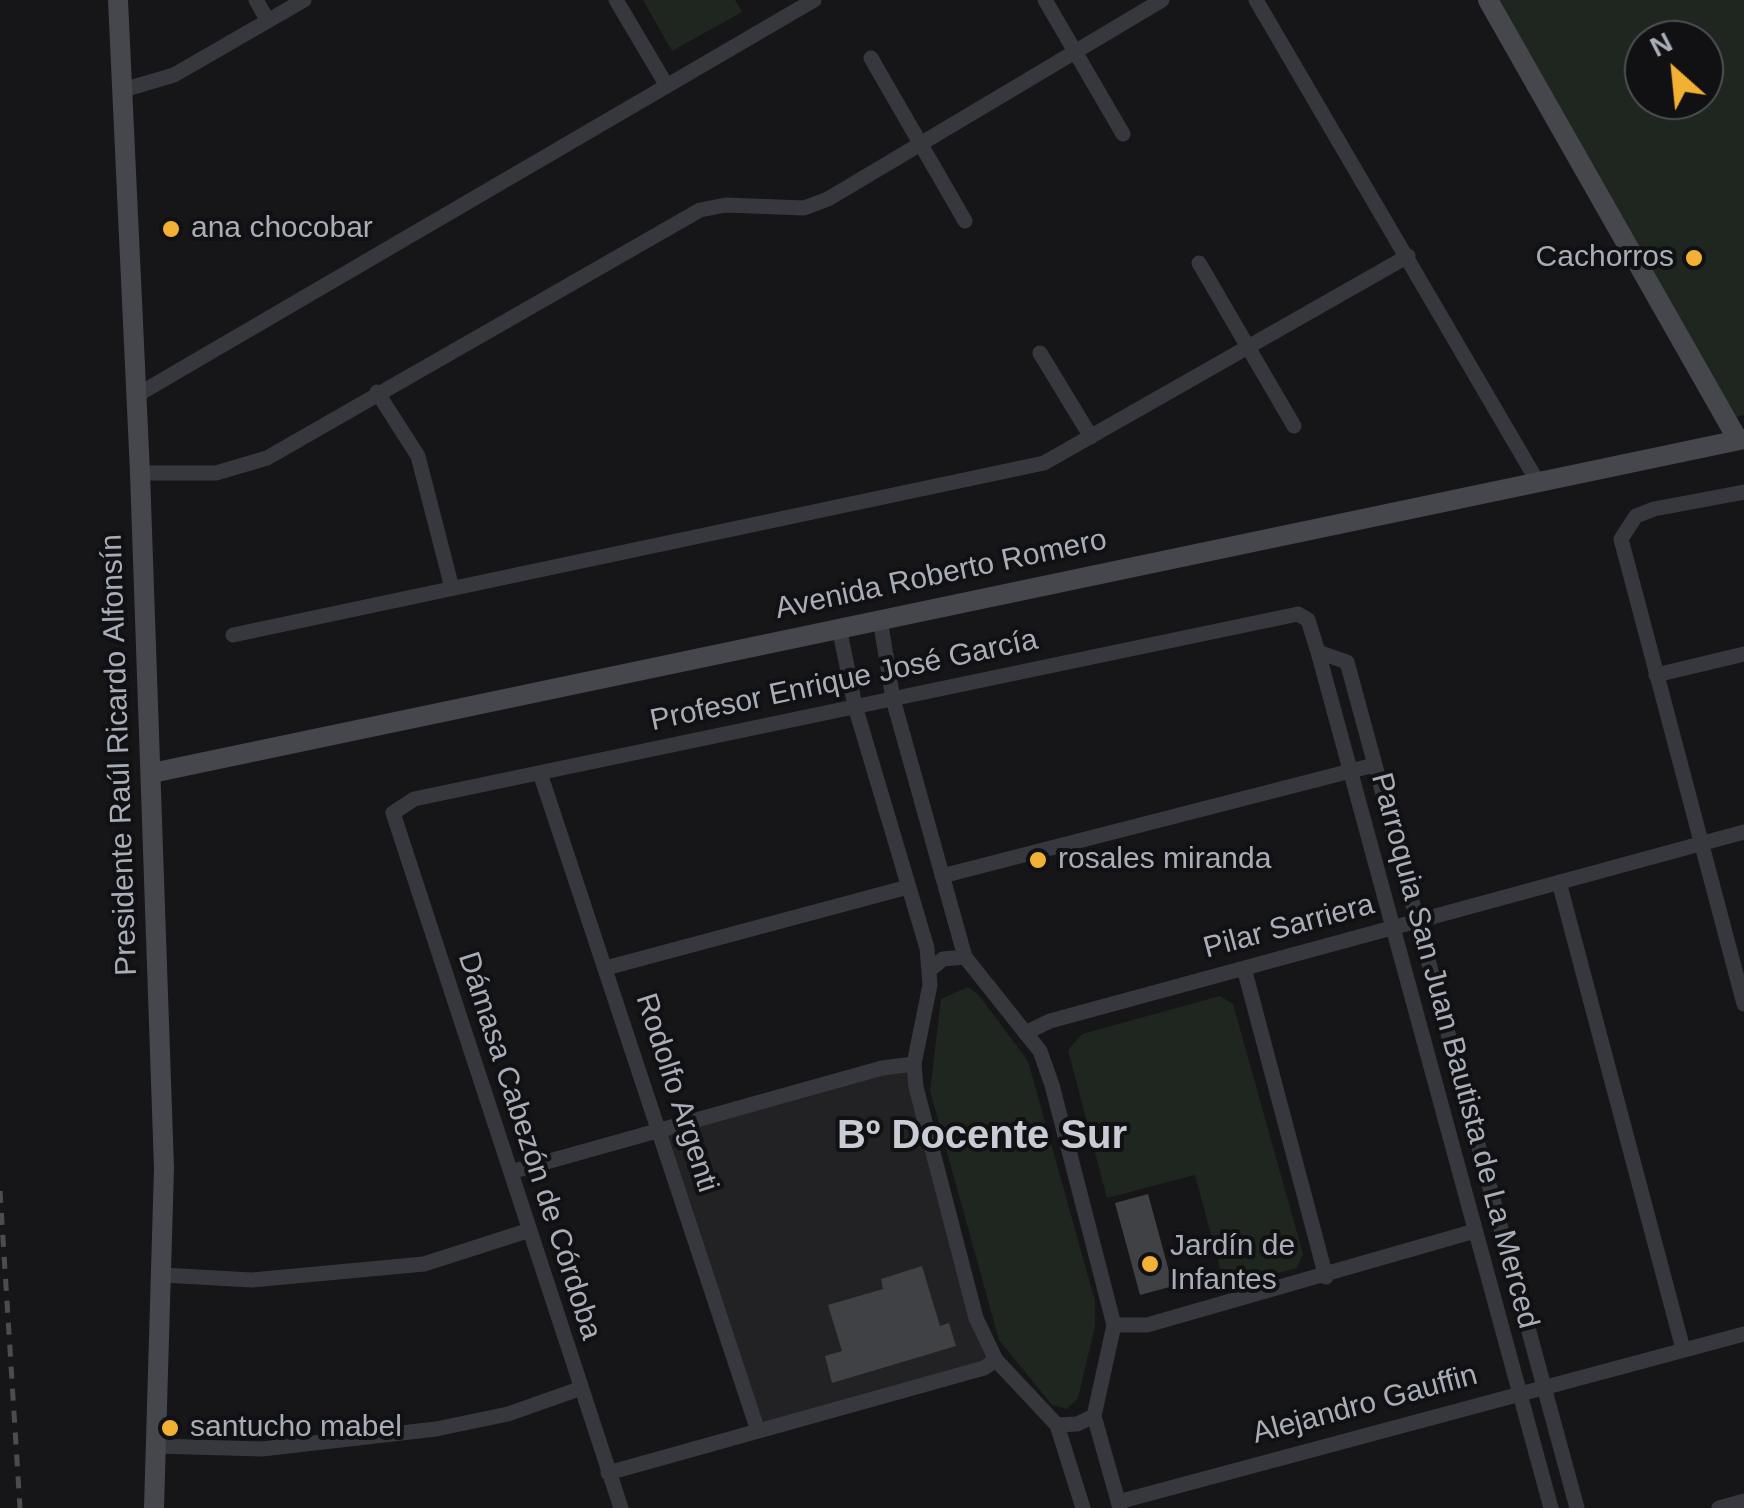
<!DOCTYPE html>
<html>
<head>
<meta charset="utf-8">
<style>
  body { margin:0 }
  #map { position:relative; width:1744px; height:1508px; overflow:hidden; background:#161618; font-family:Helvetica,sans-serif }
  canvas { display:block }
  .north { position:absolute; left:1624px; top:20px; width:100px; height:100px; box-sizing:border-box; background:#111113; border:2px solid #4d4f55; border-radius:50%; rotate:333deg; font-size:28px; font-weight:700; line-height:40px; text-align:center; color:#a8adb8 }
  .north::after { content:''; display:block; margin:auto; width:35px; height:45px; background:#f2b134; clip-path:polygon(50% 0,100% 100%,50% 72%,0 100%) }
</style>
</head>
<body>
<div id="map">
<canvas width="1744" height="1508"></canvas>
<div class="north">N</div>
</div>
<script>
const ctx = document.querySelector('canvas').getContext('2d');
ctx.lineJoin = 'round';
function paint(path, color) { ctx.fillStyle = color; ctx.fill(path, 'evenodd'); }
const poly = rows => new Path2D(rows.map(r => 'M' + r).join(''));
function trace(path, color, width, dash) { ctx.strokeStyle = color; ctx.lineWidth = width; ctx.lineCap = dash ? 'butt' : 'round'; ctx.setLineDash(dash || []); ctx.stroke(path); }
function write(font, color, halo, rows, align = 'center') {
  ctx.font = font + ' Helvetica,sans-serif'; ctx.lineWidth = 8; ctx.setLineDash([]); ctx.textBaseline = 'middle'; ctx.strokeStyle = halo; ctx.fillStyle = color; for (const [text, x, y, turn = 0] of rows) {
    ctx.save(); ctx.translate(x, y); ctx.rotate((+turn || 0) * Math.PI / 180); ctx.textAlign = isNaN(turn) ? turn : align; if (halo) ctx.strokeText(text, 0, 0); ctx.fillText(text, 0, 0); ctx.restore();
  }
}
paint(poly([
  [914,1065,995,1360,758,1430,662,1131]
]), '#222225');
paint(poly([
  [643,0,735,0,742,12,672,51],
  [1494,0,1744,0,1744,415,1736,417],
  [1644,40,1704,40,1704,100,1644,100],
  [968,987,978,994,1028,1061,1095,1301,1095,1326,1078,1398,1067,1409,1052,1405,999,1340,930,1091,941,999],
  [1220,996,1233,1004,1303,1254,1297,1268,1225,1287,1195,1175,1107,1198,1068,1050,1082,1034]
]), '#1e261f');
paint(poly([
  [1148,1194,1173,1286,1140,1295,1115,1203],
  [922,1266,940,1326,949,1323,956,1346,832,1383,825,1356,842,1351,828,1305,883,1289,881,1279]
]), '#404145');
trace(poly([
  [256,0,268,21],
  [616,0,667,86],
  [1045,0,1123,134],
  [1256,0,1536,479],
  [871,58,965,221],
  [123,90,174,75,304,0],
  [1199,263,1294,426],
  [1040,353,1091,437],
  [377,392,418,456,452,588],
  [137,395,814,0],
  [140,473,216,473,267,458,700,210,726,205,804,208,828,199,1162,0],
  [1744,492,1654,509,1636,516,1621,539,1744,1004],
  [880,619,893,699,965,957,1040,1051,1052,1085,1114,1325,1094,1416,1120,1508],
  [839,627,855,706,927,948,930,985,914,1064,916,1087,976,1318,996,1360,1057,1425,1083,1508],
  [233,635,1044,463,1408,256],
  [1318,652,1347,662,1577,1508],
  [1656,675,1744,654],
  [540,773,758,1431],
  [942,876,1374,765],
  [1559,882,1683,1349],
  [606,968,908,887],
  [1244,968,1326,1277],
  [931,969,943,959,965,957],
  [1025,1033,1050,1021,1744,832],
  [514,1171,882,1068,914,1064],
  [162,1275,252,1280,424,1264,530,1230],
  [1114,1325,1147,1325,1475,1231],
  [1057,1425,1077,1424,1094,1416],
  [156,1446,262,1449,436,1429,508,1414,579,1389],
  [608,1473,984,1368,996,1360],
  [1118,1502,1744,1334],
  [621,1508,393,813,414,799,1298,614,1308,620,1318,652,1551,1508],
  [1719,1508,1744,1501]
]), '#37383d', 15);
trace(poly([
  [118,0,140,473,164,1168,154,1508],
  [1488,0,1738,440],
  [152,773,1744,439]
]), '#45474d', 20);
trace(poly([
  [0,1191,20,1508]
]), '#4a4c52', 5, [12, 10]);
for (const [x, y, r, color] of [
  [171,229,10,"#f2b134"],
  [1694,258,10,"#f2b134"],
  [1038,860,10,"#f2b134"],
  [1150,1264,10,"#f2b134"],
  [170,1428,10,"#f2b134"]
]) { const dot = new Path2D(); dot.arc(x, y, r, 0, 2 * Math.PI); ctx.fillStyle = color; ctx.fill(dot); trace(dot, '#111113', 4); }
write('30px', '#a8adb8', '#111113', [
  ["ana chocobar",191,229],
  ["Cachorros",1674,258,"right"],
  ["rosales miranda",1058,860],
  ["Jardín de",1170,1247],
  ["Infantes",1170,1281],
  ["santucho mabel",190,1428]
], 'left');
write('30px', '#a8adb8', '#111113', [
  ["Avenida Roberto Romero",941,575,-12],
  ["Profesor Enrique José García",844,681,-12],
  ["Presidente Raúl Ricardo Alfonsín",120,755,-92],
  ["Pilar Sarriera",1289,927,-15],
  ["Parroquia San Juan Bautista de La Merced",1454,1051,75],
  ["Rodolfo Argenti",676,1093,72],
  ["Dámasa Cabezón de Córdoba",529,1146,72],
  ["Alejandro Gauffin",1365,1405,-15]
]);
write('bold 40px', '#c9ccd4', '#111113', [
  ["Bº Docente Sur",982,1137]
]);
</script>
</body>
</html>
